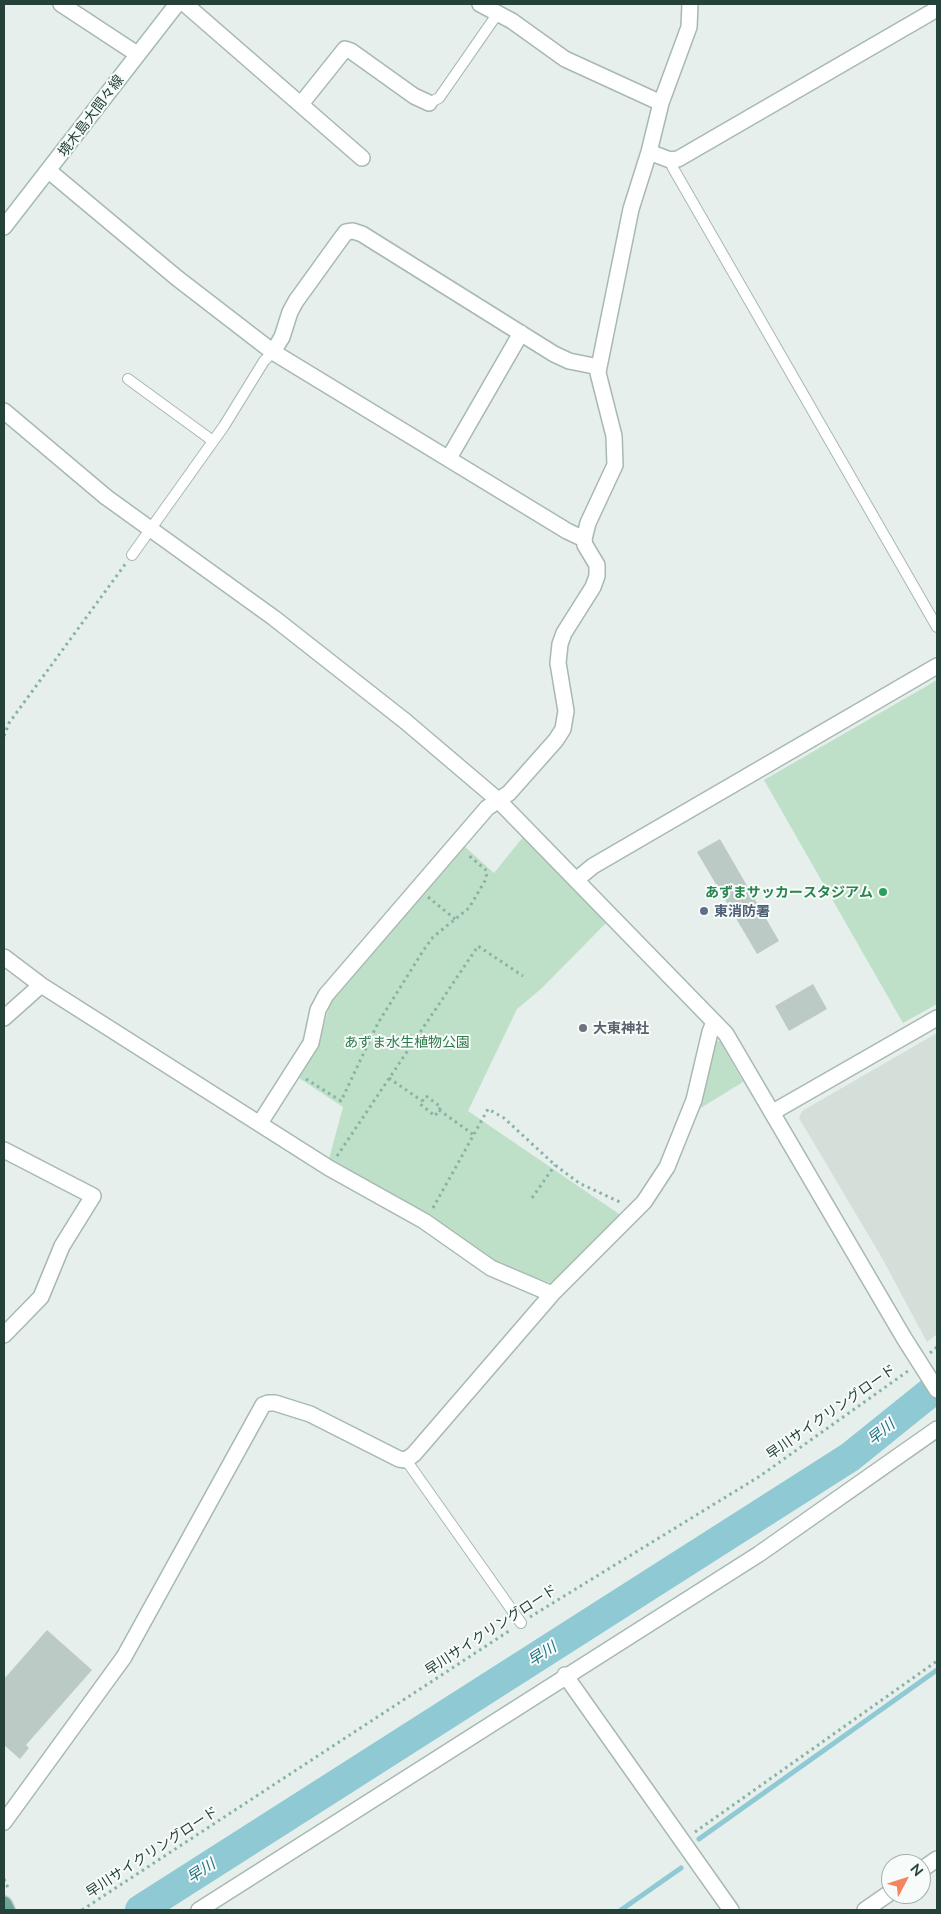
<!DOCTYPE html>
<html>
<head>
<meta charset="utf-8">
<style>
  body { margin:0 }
  #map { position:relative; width:941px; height:1914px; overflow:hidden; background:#e6efeb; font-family:Lato,sans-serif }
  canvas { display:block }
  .frame { position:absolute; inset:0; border:5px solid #24423a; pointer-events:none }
  .north { position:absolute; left:881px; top:1854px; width:50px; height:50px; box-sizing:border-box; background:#f7fbf9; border:1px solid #a3b1ad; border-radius:50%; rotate:50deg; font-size:14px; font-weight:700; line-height:20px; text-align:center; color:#24423a }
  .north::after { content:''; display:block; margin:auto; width:18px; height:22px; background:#f4845f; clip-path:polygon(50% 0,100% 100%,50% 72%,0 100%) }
</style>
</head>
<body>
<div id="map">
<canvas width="941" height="1914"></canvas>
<div class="frame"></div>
<div class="north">N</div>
</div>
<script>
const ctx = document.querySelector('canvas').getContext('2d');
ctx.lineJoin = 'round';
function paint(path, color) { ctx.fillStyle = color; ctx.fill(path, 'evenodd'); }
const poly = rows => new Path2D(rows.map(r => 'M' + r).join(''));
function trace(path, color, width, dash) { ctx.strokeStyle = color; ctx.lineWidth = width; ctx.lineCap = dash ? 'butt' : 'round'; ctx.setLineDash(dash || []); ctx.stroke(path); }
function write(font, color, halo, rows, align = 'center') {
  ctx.font = font + ' Lato,"Noto Sans JP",sans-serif'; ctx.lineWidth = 4; ctx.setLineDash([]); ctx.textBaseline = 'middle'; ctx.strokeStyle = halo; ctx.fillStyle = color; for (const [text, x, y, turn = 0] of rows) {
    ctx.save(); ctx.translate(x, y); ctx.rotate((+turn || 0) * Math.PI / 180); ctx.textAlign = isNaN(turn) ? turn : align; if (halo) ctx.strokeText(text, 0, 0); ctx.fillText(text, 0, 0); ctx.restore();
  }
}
paint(poly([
  [937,1033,937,1334,927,1342,882,1258,799,1118,802,1111]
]), '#d4dfda');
paint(poly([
  [937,680,937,1004,903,1023,764,780],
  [523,837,607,922,541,989,517,1009,468,1111,622,1216,551,1283,491,1262,435,1218,329,1159,343,1107,299,1078,316,1049,332,998,463,845,494,873],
  [714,1041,720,1041,743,1082,699,1109]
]), '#bfe0c8');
trace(poly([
  [699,1839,937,1670],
  [621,1910,681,1868]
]), '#8ec9d4', 5);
trace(poly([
  [140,1910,850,1457,937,1387]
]), '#8ec9d4', 30);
paint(poly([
  [720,839,779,941,757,954,697,852],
  [813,984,827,1009,789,1031,775,1006],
  [47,1630,92,1670,26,1745,29,1748,20,1759,4,1745,4,1679]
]), '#bbcac4');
const service = poly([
  [429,103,439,98,498,13],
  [670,160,673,168,937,627],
  [128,379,213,441],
  [132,555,224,426,264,361,273,352],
  [406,1460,521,1623]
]);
const minor = poly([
  [185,4,362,158],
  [480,4,512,21,565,59,661,103],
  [301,104,345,49,351,51,414,96,429,103],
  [649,152,670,160,678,159,937,9],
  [49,171,177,278,273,352,567,531,584,539],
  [273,352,282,337,290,312,296,301,340,240,346,232,353,231,362,234,554,354,569,361,599,367],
  [449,458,521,333],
  [106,497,274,618,405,721],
  [4,957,41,985,329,1168,424,1221,491,1268,552,1294],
  [4,1018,41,985],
  [260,1123,311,1043,318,1010,326,995,487,808,509,793,556,740,563,729,566,711,558,663,560,644,564,633,593,587,597,576,597,565,585,545,584,539,588,523,615,465,614,436,598,373,599,367,631,209,649,152,661,103,689,27,690,4],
  [4,1150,93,1196,62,1246,41,1297,4,1335],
  [565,1675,731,1910],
  [4,1822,124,1657,263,1405,268,1403,275,1403,310,1414,399,1459,406,1460,414,1454,552,1294,644,1202,667,1167,694,1100,710,1032,714,1022],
  [921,1870,937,1859],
  [865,1910,891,1892]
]);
const tertiary = poly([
  [61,4,137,54],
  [4,411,106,497],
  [405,721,498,800,726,1034,904,1338,937,1390],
  [576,880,593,866,937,666],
  [773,1112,937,1018],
  [199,1910,759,1554,937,1429]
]);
const secondary = poly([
  [4,227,177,4]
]);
const primary = poly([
  [4,1904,7,1910]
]);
trace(service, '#a8b8b2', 12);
trace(minor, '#a8b8b2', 18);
trace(tertiary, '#a8b8b2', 18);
trace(secondary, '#a4bbb3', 18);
trace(primary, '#c2cac8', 18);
trace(poly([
  [4,736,9,723,126,563],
  [428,897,455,919],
  [389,1078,422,1101],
  [306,1079,341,1101,378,1023,423,951,433,937,469,908,486,879,487,871,467,854],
  [426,1096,441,1107,435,1116,420,1104,426,1096],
  [439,1110,474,1135],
  [337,1156,478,946,523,976],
  [532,1198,555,1165],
  [433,1208,488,1109,504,1118,555,1165,579,1183,622,1203],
  [930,1353,937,1347],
  [530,1617,760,1476,908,1371],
  [695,1832,937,1661],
  [4,1879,9,1890],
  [82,1910,512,1629]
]), '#86b3a5', 3, [2.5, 4]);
trace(service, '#fff', 10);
trace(minor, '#fff', 15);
trace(tertiary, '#fff', 15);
trace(secondary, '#fff', 15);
trace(primary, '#6aa596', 15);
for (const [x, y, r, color] of [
  [883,892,5,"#2e9e5b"],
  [704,911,5,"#5c6f8a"],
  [583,1028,5,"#6b7280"]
]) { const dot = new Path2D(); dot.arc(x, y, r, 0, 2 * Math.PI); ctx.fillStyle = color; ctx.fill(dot); trace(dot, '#f7fbf9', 2); }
write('14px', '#24423a', '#f7fbf9', [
  ["境木島大間々線",91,116,-53],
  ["早川サイクリングロード",831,1412,-35],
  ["早川サイクリングロード",491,1630,-33],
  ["早川サイクリングロード",152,1852,-33]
]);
write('bold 14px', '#27864d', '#f7fbf9', [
  ["あずまサッカースタジアム",873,892]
], 'right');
write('bold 14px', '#4e5e75', '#f7fbf9', [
  ["東消防署",714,911]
], 'left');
write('bold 14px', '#5b616d', '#f7fbf9', [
  ["大東神社",593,1028]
], 'left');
write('14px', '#2d7a4b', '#f7fbf9', [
  ["あずま水生植物公園",407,1042]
]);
write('italic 15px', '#1c6f80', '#f7fbf9', [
  ["早川",881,1432,-39],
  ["早川",542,1654,-33],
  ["早川",201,1871,-33]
]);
</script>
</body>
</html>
